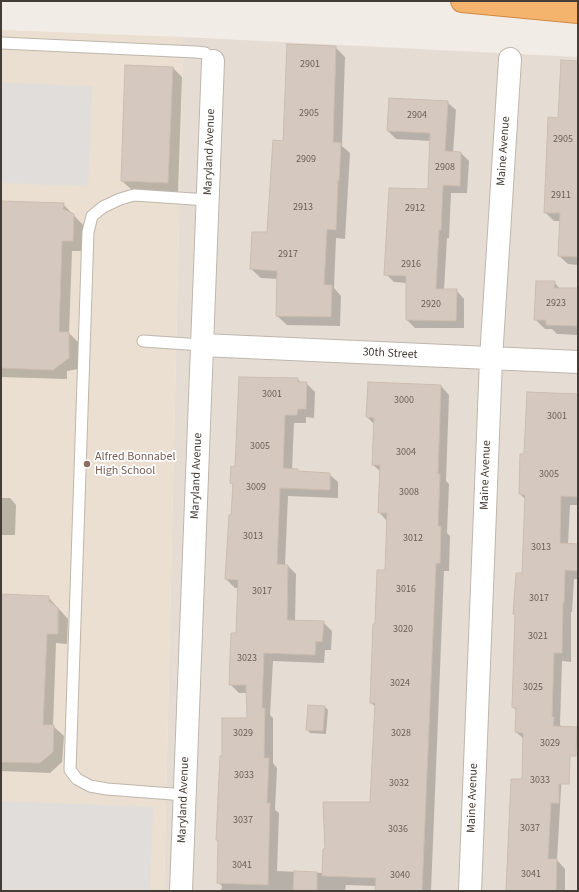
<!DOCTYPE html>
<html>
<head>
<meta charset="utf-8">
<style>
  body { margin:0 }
  #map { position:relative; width:579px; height:892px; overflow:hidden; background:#f2ece6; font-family:"Source Sans 3",sans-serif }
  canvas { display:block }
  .frame { position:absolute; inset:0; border:2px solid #443c36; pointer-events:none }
</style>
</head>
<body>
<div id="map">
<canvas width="579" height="892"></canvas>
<div class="frame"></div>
</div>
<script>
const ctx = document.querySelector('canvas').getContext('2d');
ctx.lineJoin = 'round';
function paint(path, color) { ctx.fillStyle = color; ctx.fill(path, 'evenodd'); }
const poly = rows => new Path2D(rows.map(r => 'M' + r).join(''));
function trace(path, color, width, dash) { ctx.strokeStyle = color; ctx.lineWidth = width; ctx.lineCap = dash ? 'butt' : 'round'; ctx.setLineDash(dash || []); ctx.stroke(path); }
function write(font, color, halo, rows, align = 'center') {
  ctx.font = font + ' "Source Sans 3",sans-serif'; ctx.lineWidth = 3.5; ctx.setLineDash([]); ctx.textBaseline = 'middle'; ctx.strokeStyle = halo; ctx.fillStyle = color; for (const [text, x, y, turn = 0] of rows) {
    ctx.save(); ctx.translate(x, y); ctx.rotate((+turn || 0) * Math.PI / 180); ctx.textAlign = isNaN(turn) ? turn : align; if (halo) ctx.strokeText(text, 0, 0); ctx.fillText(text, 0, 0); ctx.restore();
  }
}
paint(poly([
  [183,37,578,57,578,891,164,891]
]), '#e5ddd4');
paint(poly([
  [1,30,183,37,164,891,1,891]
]), '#eadfd0');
paint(poly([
  [1,83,92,86,88,186,1,183],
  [1,801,153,807,150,891,1,891]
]), '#e0dddb');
paint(poly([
  [335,47,345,57,342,146,350,153,345,239,336,238,334,288,341,296,340,326,287,325,277,316,278,279,261,278,251,269,268,233,284,142],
  [578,62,578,265,568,264,559,256,561,221,554,221,545,212,559,119],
  [173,68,182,77,178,192,132,190,122,181],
  [447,102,456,110,453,153,461,153,469,161,467,193,451,193,449,238,447,238,444,290,456,290,464,299,464,328,415,328,407,320,407,283,394,282,386,274,429,190,431,141,396,139,388,131],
  [1,202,63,204,83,225,83,251,72,251,69,333,79,343,78,369,67,371,67,379,1,377],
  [554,282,560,289,578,289,578,335,557,334,552,329,545,329,535,319],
  [298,379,301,383,306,383,315,392,314,418,306,417,306,423,294,423,292,470,297,470,300,472,329,474,338,482,338,498,288,496,285,565,288,566,296,574,295,621,323,622,332,631,331,650,325,650,324,663,273,661,270,715,273,718,273,763,277,768,275,810,279,813,277,871,323,873,371,803,376,707,371,703,376,625,386,571,387,521,379,512,381,472,373,465,375,425,367,417,441,386,449,395,446,481,449,484,447,533,450,536,449,571,444,571,431,891,376,891,377,886,346,885,345,891,221,891,222,886,218,882,223,757,248,719,248,693,239,693,230,684,237,634,238,588,235,588,226,579,232,516,233,485,231,483,236,468],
  [578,395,578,505,570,505,568,545,578,545,578,579,574,579,572,612,571,612,571,662,562,661,560,725,562,727,564,736,557,860,565,869,565,891,507,891,523,780,524,739,516,732,517,711,513,707,516,615,514,614,523,574,526,500,520,494,525,455],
  [1,498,10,498,16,505,15,535,1,535],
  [1,595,48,597,68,619,67,644,56,643,53,726,64,736,62,762,50,773,1,771],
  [325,707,328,710,326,734,310,733,307,729]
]), '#0003');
const building = poly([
  [287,44,336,46,333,142,341,143,339,181,338,180,336,230,327,229,324,285,332,285,331,317,276,316,277,271,250,269,252,232,267,232,273,140,283,141,287,44],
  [561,60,578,61,578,257,558,256,560,213,544,213,548,117,558,118,561,60],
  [125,65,173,67,168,183,121,181,125,65],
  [389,98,448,101,445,151,461,152,460,186,443,185,441,230,439,230,436,289,457,289,456,321,406,320,406,276,384,275,389,188,428,189,430,133,387,131,389,98],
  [1,201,64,203,63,209,74,214,73,241,62,241,59,332,69,332,69,358,53,370,1,368,1,201],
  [536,281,555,281,554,288,578,288,578,326,546,325,546,320,534,320,536,281],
  [239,377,298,378,298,382,307,382,306,409,298,409,297,415,285,415,283,468,298,469,298,471,330,473,330,490,280,488,277,564,288,565,287,620,324,621,322,642,316,641,315,655,264,653,262,708,265,708,264,758,269,758,267,803,270,803,268,885,217,883,218,840,216,840,220,756,222,756,222,718,247,718,246,685,229,685,231,633,236,633,238,580,225,579,229,515,231,515,233,484,230,483,231,466,235,467,239,377],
  [368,382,441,385,438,474,440,474,438,526,441,526,440,563,436,563,422,891,375,891,376,878,322,876,323,849,325,849,323,802,370,802,375,703,370,703,373,624,375,624,377,570,385,570,387,513,378,513,380,465,372,465,374,418,366,417,368,382],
  [527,392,578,394,578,497,561,496,560,543,578,544,578,571,565,570,564,603,563,603,562,653,554,653,552,717,554,717,553,726,577,727,576,756,570,756,569,784,559,784,559,803,551,803,548,859,557,859,556,891,506,891,511,779,522,779,523,733,515,732,516,708,512,707,515,614,513,614,516,573,522,573,525,495,519,494,520,454,524,454,527,392],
  [1,594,49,596,49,601,58,608,58,634,47,634,43,725,54,725,53,752,40,763,1,762,1,594],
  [308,705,325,706,323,731,306,730,308,705],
  [294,871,317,872,317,890,293,890,294,871]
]);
paint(building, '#d5c9bf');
trace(building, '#cdbdb0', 1);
const service = poly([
  [1,43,196,52,205,53,213,61],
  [143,341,202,345],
  [185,795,107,789,90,786,77,779,70,770,88,232,92,216,103,207,120,199,134,195,208,200]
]);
const minor = poly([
  [202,345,578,362],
  [181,891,213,61],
  [470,891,491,359,510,59]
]);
const motorway = poly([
  [462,1,578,12]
]);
trace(service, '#bfb6ac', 13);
trace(minor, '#bfb6ac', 24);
trace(motorway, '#d3873f', 24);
trace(service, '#fff', 11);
trace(minor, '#fff', 22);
trace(motorway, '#f4b46e', 22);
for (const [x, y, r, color] of [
  [87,464,4,"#8d6e63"]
]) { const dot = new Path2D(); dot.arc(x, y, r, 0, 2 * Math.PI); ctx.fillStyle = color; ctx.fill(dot); trace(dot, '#fff', 1.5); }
write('10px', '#685f58', null, [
  ["2901",310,65],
  ["2905",309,114],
  ["2904",417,116],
  ["2905",563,140],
  ["2909",306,160],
  ["2908",445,168],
  ["2911",561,196],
  ["2913",303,208],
  ["2912",415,209],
  ["2917",288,255],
  ["2916",411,265],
  ["2923",556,304],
  ["2920",431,305],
  ["3001",272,395],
  ["3000",404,401],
  ["3001",557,417],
  ["3005",260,447],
  ["3004",406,453],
  ["3005",549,475],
  ["3009",256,488],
  ["3008",409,493],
  ["3013",253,537],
  ["3012",413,539],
  ["3013",541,548],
  ["3016",406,590],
  ["3017",262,592],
  ["3017",539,599],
  ["3020",403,630],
  ["3021",538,637],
  ["3023",247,659],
  ["3024",400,684],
  ["3025",533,688],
  ["3029",243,734],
  ["3028",401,734],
  ["3029",550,744],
  ["3033",244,776],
  ["3033",540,781],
  ["3032",399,784],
  ["3037",243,821],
  ["3037",530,829],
  ["3036",398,830],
  ["3041",242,866],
  ["3041",531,875],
  ["3040",400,876]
]);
write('12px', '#443c36', '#fff', [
  ["Maine Avenue",504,151,-86],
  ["Maryland Avenue",210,152,-88],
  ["30th Street",390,354,3],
  ["Maine Avenue",486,475,-88],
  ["Maryland Avenue",197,476,-88],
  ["Maine Avenue",473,798,-88],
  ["Maryland Avenue",184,800,-88]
]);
write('12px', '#785e54', '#fff', [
  ["Alfred Bonnabel",95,457],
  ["High School",95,471]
], 'left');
</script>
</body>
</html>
